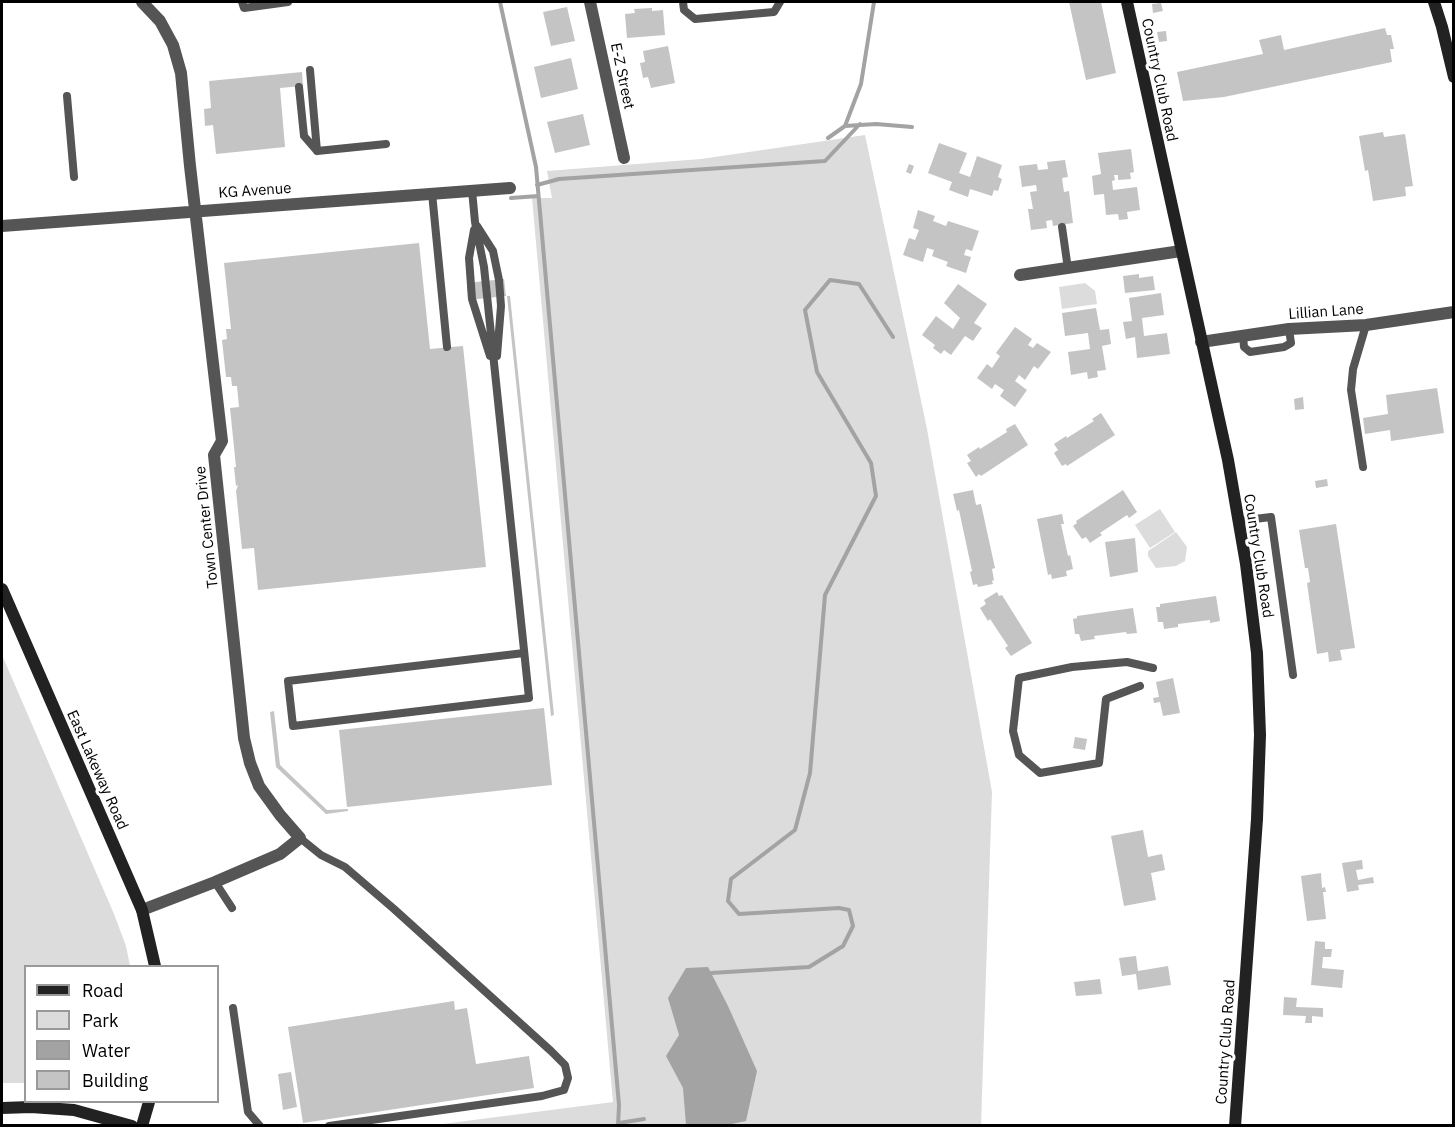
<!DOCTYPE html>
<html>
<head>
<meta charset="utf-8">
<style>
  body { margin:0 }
  #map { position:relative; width:1455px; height:1127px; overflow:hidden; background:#fff; font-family:"IBM Plex Sans",sans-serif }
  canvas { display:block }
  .frame { position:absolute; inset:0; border:3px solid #000; pointer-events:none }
  .legend { position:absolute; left:24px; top:965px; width:195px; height:138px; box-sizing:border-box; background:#fff; border:2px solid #999; margin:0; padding:8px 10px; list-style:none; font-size:18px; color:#000 }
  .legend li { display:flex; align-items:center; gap:12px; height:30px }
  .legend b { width:30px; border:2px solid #999 }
</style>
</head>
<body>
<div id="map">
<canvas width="1455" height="1127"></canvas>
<div class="frame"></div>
<ul class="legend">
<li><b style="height:8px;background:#222"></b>Road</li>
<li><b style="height:16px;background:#dcdcdc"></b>Park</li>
<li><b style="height:16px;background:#a3a3a3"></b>Water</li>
<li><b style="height:16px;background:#c4c4c4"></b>Building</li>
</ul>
</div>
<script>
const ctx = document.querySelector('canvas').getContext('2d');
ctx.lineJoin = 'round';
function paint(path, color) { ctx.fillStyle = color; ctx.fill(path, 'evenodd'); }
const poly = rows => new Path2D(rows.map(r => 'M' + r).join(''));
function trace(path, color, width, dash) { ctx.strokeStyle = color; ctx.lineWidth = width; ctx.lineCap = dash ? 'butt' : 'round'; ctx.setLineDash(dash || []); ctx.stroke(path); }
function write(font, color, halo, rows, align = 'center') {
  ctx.font = font + ' "IBM Plex Sans",sans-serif'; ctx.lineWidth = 6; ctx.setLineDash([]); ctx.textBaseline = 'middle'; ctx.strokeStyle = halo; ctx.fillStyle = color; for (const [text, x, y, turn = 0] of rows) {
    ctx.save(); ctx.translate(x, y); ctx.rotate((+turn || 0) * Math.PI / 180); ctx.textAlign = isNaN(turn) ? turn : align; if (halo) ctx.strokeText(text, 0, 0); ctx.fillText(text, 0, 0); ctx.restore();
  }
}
paint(poly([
  [865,135,927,429,992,792,981,1125,427,1126,613,1102,532,198,552,198,547,171,701,159],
  [1085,283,1095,291,1097,304,1062,309,1059,287],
  [1160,509,1175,532,1150,548,1135,525],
  [1176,532,1187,547,1185,561,1176,566,1156,568,1148,556,1148,551],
  [2,655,114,914,126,946,130,966,26,966,25,1083,2,1083]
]), '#dcdcdc');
paint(poly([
  [708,967,728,1006,757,1071,746,1121,727,1125,686,1125,683,1088,666,1056,679,1035,668,998,686,968]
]), '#a3a3a3');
trace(poly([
  [500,2,536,167,619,1105,618,1126],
  [874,2,861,84,845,126,876,124,912,127],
  [828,138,845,126],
  [537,185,559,179,825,161,860,124],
  [511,198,538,196],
  [711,973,809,967,843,946,853,926,849,910,839,908,739,914,728,901,731,879,795,830,810,773,825,595,876,496,871,463,817,372,805,310,830,280,859,284,893,337],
  [619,1123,644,1119]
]), '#a3a3a3', 4);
paint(poly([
  [1069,2,1101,2,1116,73,1086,80],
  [1161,3,1163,11,1153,13,1152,4],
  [567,7,575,41,551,46,543,12],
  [652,8,652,11,663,10,665,35,627,38,625,14,635,13,634,9],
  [1385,28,1387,35,1391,35,1394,49,1390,49,1392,62,1224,97,1183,101,1177,72,1263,54,1259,40,1281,35,1284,50],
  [1166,31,1167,41,1159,42,1157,32],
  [668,46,675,83,651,88,648,77,643,78,640,63,645,62,643,51],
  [571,58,578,89,541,98,534,67],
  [302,72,303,86,280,88,285,147,216,154,213,125,205,126,204,109,211,108,209,81],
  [583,114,590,145,555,153,547,122],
  [1383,132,1384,137,1405,134,1413,186,1405,187,1406,196,1373,201,1368,170,1365,171,1359,136],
  [939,143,967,153,959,173,970,177,977,156,1002,165,998,177,1002,179,998,191,994,190,992,196,970,189,968,197,949,190,952,182,928,173],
  [1131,149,1134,172,1130,173,1131,179,1118,180,1118,175,1114,175,1115,180,1112,181,1113,190,1137,187,1140,210,1127,212,1128,219,1119,220,1118,214,1106,215,1104,194,1094,195,1092,176,1101,174,1098,153],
  [1065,160,1068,177,1062,178,1064,192,1069,191,1073,223,1053,226,1052,220,1046,221,1047,228,1031,230,1028,209,1033,209,1030,192,1037,191,1036,185,1022,187,1019,166,1037,164,1038,170,1048,169,1047,162],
  [909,164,914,166,911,174,906,172],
  [918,210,935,216,933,221,946,226,948,221,979,231,972,251,966,249,964,255,971,257,966,273,946,266,948,262,932,256,934,250,927,248,923,262,903,255,909,238,915,240,919,230,913,228],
  [419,243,430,349,463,346,486,567,258,590,254,548,242,549,236,491,238,485,236,486,234,467,236,467,230,408,239,407,237,386,232,386,231,377,226,377,222,340,227,339,226,329,231,329,224,263],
  [1139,274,1139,278,1153,276,1155,290,1125,293,1123,276],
  [504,279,506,296,468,300,467,283],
  [958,284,987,304,974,323,982,328,973,341,965,336,951,355,944,350,941,354,933,348,935,345,922,335,936,316,953,329,960,318,944,303],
  [1161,293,1164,315,1142,318,1144,336,1167,333,1170,354,1137,358,1135,337,1126,339,1123,322,1132,321,1129,298],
  [507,296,510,296,554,715,551,716],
  [1096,308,1100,330,1109,329,1111,344,1102,346,1106,370,1097,371,1098,377,1088,379,1087,372,1071,375,1068,352,1090,349,1088,333,1065,336,1062,313],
  [1015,327,1032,339,1028,345,1033,348,1037,343,1051,352,1038,369,1034,366,1025,380,1019,375,1015,381,1027,390,1015,407,1000,396,1004,390,995,384,992,389,977,378,987,364,992,368,1000,356,996,353],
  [1437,388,1444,433,1391,441,1390,430,1365,434,1363,418,1388,414,1386,395],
  [1303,397,1304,409,1295,410,1294,399],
  [1101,413,1115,435,1067,466,1066,464,1062,466,1054,453,1058,450,1054,444,1066,436,1067,438,1094,421,1092,419],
  [1015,424,1028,445,981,476,979,474,976,477,967,463,971,461,967,455,979,447,980,449,1007,432,1006,429],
  [1327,479,1328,486,1316,488,1315,481],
  [973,490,976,505,981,504,995,568,992,569,994,580,992,581,993,584,978,587,977,584,973,585,970,572,972,571,959,510,957,511,953,494],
  [1123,490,1137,512,1129,518,1127,515,1100,533,1102,535,1090,543,1086,537,1082,539,1073,526,1077,523,1076,521],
  [1062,514,1064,524,1061,524,1068,556,1070,555,1073,569,1066,571,1067,576,1052,579,1051,574,1048,575,1037,519],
  [1336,524,1355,648,1340,650,1342,660,1329,662,1328,652,1317,654,1307,583,1310,582,1308,568,1305,568,1299,530],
  [1135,538,1138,572,1110,577,1105,542],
  [997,592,999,596,1002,595,1032,643,1011,656,1005,648,1008,646,990,619,988,621,980,608,986,604,984,600],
  [1216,596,1220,621,1210,623,1210,620,1178,624,1178,627,1164,629,1163,622,1158,622,1156,607,1160,607,1160,604],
  [1133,608,1137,633,1127,634,1126,632,1094,636,1095,639,1081,641,1079,634,1075,634,1073,619,1077,618,1077,616],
  [1173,678,1180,713,1163,716,1160,702,1154,703,1153,698,1159,697,1156,682],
  [544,708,552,785,347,807,339,730],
  [274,711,280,765,327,810,348,809,348,811,326,814,276,767,270,712],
  [1075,737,1087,739,1085,750,1073,748],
  [1143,830,1148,857,1162,854,1165,870,1151,873,1156,900,1124,906,1111,836],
  [1362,860,1363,869,1356,870,1358,880,1373,877,1374,883,1358,885,1359,890,1347,892,1342,863],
  [1321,873,1322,888,1325,887,1326,892,1323,892,1326,919,1307,921,1301,876],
  [1315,941,1325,942,1325,949,1332,949,1331,957,1323,957,1322,968,1344,970,1342,988,1311,985],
  [1136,956,1138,971,1168,966,1171,985,1138,990,1136,974,1122,976,1119,958],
  [1100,979,1102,994,1076,996,1074,982],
  [1284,997,1297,998,1296,1007,1323,1008,1323,1017,1312,1016,1312,1023,1305,1023,1306,1016,1283,1015],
  [454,1001,455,1010,467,1008,476,1064,529,1056,534,1088,303,1123,288,1027],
  [291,1072,297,1107,283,1110,278,1074]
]), '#c4c4c4');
trace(poly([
  [242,2,244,8,288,2],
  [683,2,684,10,695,19,774,12,780,2],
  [310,70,317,151,386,144],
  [299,87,304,136,317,151],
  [67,96,74,177],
  [472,190,475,222,484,267,529,698,293,726,288,681,524,653],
  [432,193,447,347],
  [477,226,493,251,499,280,501,306,497,356],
  [1062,227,1068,269],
  [474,230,469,258,472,299,490,356],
  [1243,336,1244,347,1250,352,1284,347,1291,343,1289,329],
  [1363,467,1351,390,1353,369,1366,325],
  [1238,521,1271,517,1293,675],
  [1140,686,1106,699,1099,763,1040,773,1019,755,1013,731,1019,678,1072,667,1127,662,1153,668],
  [300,838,321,855,345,867,394,909,551,1051,565,1065,568,1078,564,1090,542,1096,329,1126],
  [215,882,232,908],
  [233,1008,248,1112,260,1126]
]), '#555', 8);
trace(poly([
  [590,2,624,158],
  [2,226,510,188],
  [1020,275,1181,251],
  [1201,342,1289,329,1366,325,1454,312],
  [142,910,215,882,280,854,300,838,280,815,259,786,250,763,244,738,214,455,222,441,190,166,181,73,173,45,160,21,142,2]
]), '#555', 12);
trace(poly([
  [1127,2,1228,460,1246,564,1257,653,1260,735,1257,819,1235,1126],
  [1434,2,1442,27,1454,77],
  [2,589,142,910,155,966],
  [2,1108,31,1107,74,1110,132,1126],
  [142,1126,149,1102]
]), '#222', 12);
write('15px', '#000', '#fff', [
  ["E-Z Street",622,76,78],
  ["Country Club Road",1159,80,78],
  ["KG Avenue",255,191,-4],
  ["Lillian Lane",1326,312,-4],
  ["Town Center Drive",207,527,-96],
  ["Country Club Road",1258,556,81],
  ["East Lakeway Road",97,770,66],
  ["Country Club Road",1226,1042,-86]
]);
</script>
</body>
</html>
